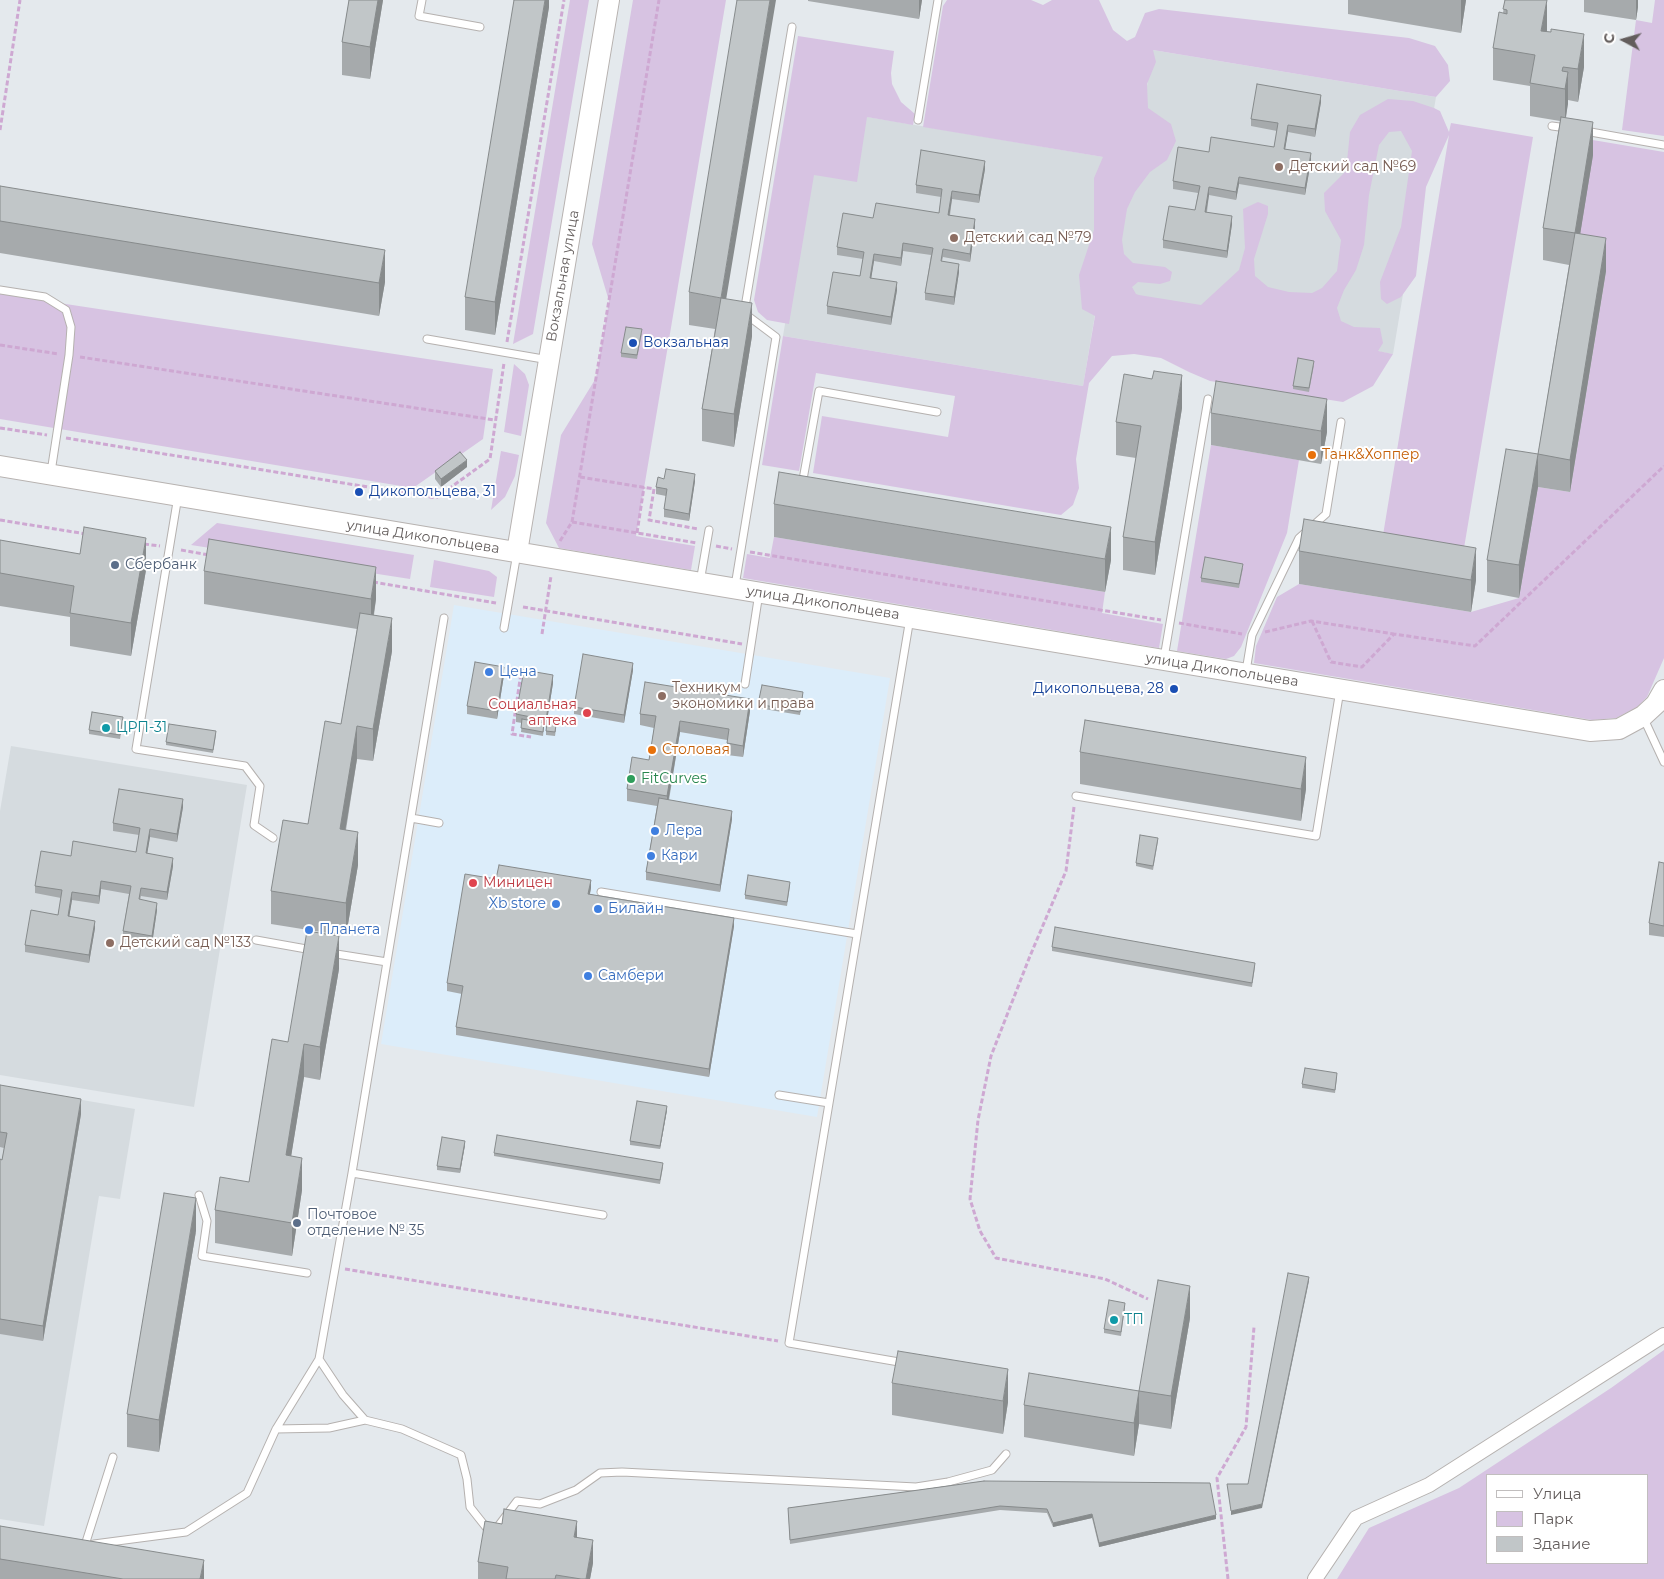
<!DOCTYPE html>
<html>
<head>
<meta charset="utf-8">
<style>
  body { margin:0 }
  #map { position:relative; width:1664px; height:1579px; overflow:hidden; background:#e4e9ed; font-family:Montserrat,sans-serif }
  canvas { display:block }
  .legend { position:absolute; left:1486px; top:1474px; width:162px; height:90px; box-sizing:border-box; background:#fff; border:1px solid #c1bebe; margin:0; padding:6px 9px; list-style:none; font-size:15px; color:#635d5c }
  .legend li { display:flex; align-items:center; gap:10px; height:25px }
  .legend b { width:25px; border:1px solid #c1bebe }
  .north { position:absolute; left:1599px; top:15px; width:50px; height:50px; -webkit-text-stroke:4px #fff; paint-order:stroke; rotate:276deg; font-size:14px; font-weight:700; line-height:20px; text-align:center; color:#635d5c }
  .north::after { content:''; display:block; margin:auto; width:18px; height:22px; background:#635d5c; clip-path:polygon(50% 0,100% 100%,50% 72%,0 100%) }
</style>
</head>
<body>
<div id="map">
<canvas width="1664" height="1579"></canvas>
<ul class="legend">
<li><b style="height:6px;background:#fff"></b>Улица</li>
<li><b style="height:14px;background:#d7c3e2"></b>Парк</li>
<li><b style="height:14px;background:#c1c6c8"></b>Здание</li>
</ul>
<div class="north">С</div>
</div>
<script>
const ctx = document.querySelector('canvas').getContext('2d');
ctx.lineJoin = 'round';
function paint(path, color) { ctx.fillStyle = color; ctx.fill(path, 'evenodd'); }
const poly = rows => new Path2D(rows.map(r => 'M' + r).join(''));
function trace(path, color, width, dash) { ctx.strokeStyle = color; ctx.lineWidth = width; ctx.lineCap = dash ? 'butt' : 'round'; ctx.setLineDash(dash || []); ctx.stroke(path); }
function write(font, color, halo, rows, align = 'center') {
  ctx.font = font + ' Montserrat,sans-serif'; ctx.lineWidth = 4; ctx.setLineDash([]); ctx.textBaseline = 'middle'; ctx.strokeStyle = halo; ctx.fillStyle = color; for (const [text, x, y, turn = 0] of rows) {
    ctx.save(); ctx.translate(x, y); ctx.rotate((+turn || 0) * Math.PI / 180); ctx.textAlign = isNaN(turn) ? turn : align; if (halo) ctx.strokeText(text, 0, 0); ctx.fillText(text, 0, 0); ctx.restore();
  }
}
paint(poly([
  [454,605,890,678,817,1117,381,1044]
]), '#dcedfa');
paint(poly([
  [1153,50,1436,97,1393,354,1110,306],
  [821,109,1121,160,1083,386,783,336],
  [11,746,247,785,194,1107,0,1075,0,811],
  [0,1086,135,1109,120,1199,99,1196,44,1526,0,1519]
]), '#d5dbdf');
paint(poly([
  [570,0,589,0,533,334,513,344],
  [633,0,726,0,636,536,695,546,691,570,559,548,546,523,561,435,596,378,609,301,592,244],
  [947,0,1031,0,1043,5,1052,0,1099,0,1113,30,1127,41,1135,37,1145,13,1159,9,1409,38,1435,46,1448,65,1450,81,1436,97,1153,50,1156,62,1147,84,1148,108,1171,124,1176,141,1167,160,1150,172,1135,192,1127,209,1122,240,1124,254,1133,263,1165,267,1172,272,1170,281,1160,284,1138,282,1132,287,1136,294,1139,295,1201,305,1239,270,1245,248,1243,209,1258,202,1268,206,1268,214,1254,259,1255,276,1268,287,1289,292,1312,293,1322,288,1337,271,1341,240,1325,211,1324,193,1346,171,1350,132,1360,115,1388,99,1413,101,1434,108,1440,111,1449,132,1451,123,1533,137,1464,548,1383,535,1449,135,1426,187,1416,276,1401,297,1387,304,1381,299,1380,282,1401,227,1412,151,1401,131,1389,132,1379,145,1369,195,1364,245,1356,270,1344,290,1337,308,1341,321,1354,327,1380,328,1383,343,1378,351,1393,354,1373,386,1343,402,1210,381,1189,372,1161,358,1134,354,1112,356,1089,383,1076,459,1079,488,1073,505,1061,515,813,473,822,416,948,437,955,396,816,373,799,471,762,465,783,336,1083,386,1095,316,1082,309,1079,275,1094,230,1094,178,1103,157,923,127,943,6],
  [1655,0,1664,0,1664,136,1622,130,1636,20,1652,23],
  [798,36,894,51,891,73,892,84,901,102,915,114,913,125,867,117,857,182,814,175,789,324,767,320,758,312,754,300],
  [1563,135,1664,152,1664,658,1647,697,1637,707,1616,718,1592,720,1254,663,1256,646,1277,597,1299,584,1471,612,1519,598,1538,487,1570,492,1606,271,1575,266],
  [0,294,493,369,483,439,413,488,0,419],
  [514,364,525,374,529,385,521,436,504,432],
  [1211,445,1299,460,1287,533,1241,647,1234,656,1226,659,1177,651],
  [501,451,519,455,515,476,505,497,491,510],
  [217,523,414,555,410,579,191,545],
  [774,537,1105,592,1102,613,1163,624,1159,648,743,578,747,554,770,558],
  [434,560,489,571,497,577,494,597,430,587],
  [1664,1350,1664,1579,1337,1579,1369,1528,1459,1488,1611,1388],
  [1648,1475,1648,1563,1488,1563,1488,1475]
]), '#d7c3e2');
const lane = poly([
  [422,0,419,16,480,27],
  [918,120,938,0],
  [1552,126,1567,128],
  [1585,131,1664,145],
  [0,290,45,297,66,310,71,327,69,355,51,472],
  [427,339,549,360],
  [802,485,819,391,937,412],
  [178,496,136,749,245,766,260,786,254,825,273,838],
  [700,582,709,530],
  [735,586,776,337,744,313,792,27],
  [504,628,517,553],
  [1164,658,1208,399],
  [1246,671,1252,635,1299,538,1326,514,1341,422],
  [745,684,759,593],
  [1644,719,1664,762],
  [1076,796,1316,836,1340,690],
  [411,818,439,823],
  [601,892,857,934],
  [256,940,312,950],
  [330,953,387,962],
  [779,1095,829,1103],
  [352,1173,603,1215],
  [199,1195,207,1221,202,1256,307,1273],
  [319,1359,343,1395,365,1420,402,1429,461,1455,467,1479,470,1507,489,1531],
  [899,1362,789,1343,910,618],
  [276,1429,329,1428,365,1420],
  [496,1529,517,1501,540,1504,576,1490,600,1473,622,1472,916,1487,948,1482,992,1470,1006,1454],
  [94,1544,186,1532,247,1493,276,1429,319,1359,352,1173,444,618],
  [85,1545,113,1457]
]);
const street = poly([
  [1315,1579,1356,1518,1429,1485,1664,1335]
]);
const secondary = poly([
  [0,466,1590,731,1619,729,1643,716,1656,704,1664,690],
  [517,552,609,0]
]);
trace(lane, '#b5b1af', 9);
trace(street, '#b5b1af', 16);
trace(secondary, '#b7b2b0', 22);
trace(poly([
  [0,130,20,0],
  [507,342,564,0],
  [0,345,59,354],
  [80,357,495,420],
  [0,428,47,435],
  [66,438,436,498,490,459,504,363],
  [580,477,654,489,649,520,698,529],
  [0,520,86,534],
  [572,522,697,543],
  [637,533,644,487],
  [560,541,572,522,659,0],
  [144,544,160,546],
  [716,546,732,549],
  [181,550,209,555],
  [750,552,1161,620],
  [373,582,496,603],
  [523,607,742,644],
  [1312,621,1331,662,1362,667,1394,634,1475,646,1664,466],
  [1179,623,1242,634],
  [1265,632,1311,621,1394,634],
  [542,634,551,576],
  [527,674,521,673,512,734,531,737],
  [1074,807,1066,871,1030,956,991,1056,978,1120,970,1199,980,1231,996,1258,1105,1279,1148,1299],
  [345,1269,778,1341],
  [1228,1579,1217,1478,1246,1427,1254,1327]
]), '#cea8d2', 3, [5, 2.5]);
trace(lane, '#fff', 7);
trace(street, '#fff', 14);
trace(secondary, '#fff', 20);
paint(poly([
  [349,0,383,0,370,79,342,75,342,42],
  [549,0,549,7,495,335,465,330,465,297],
  [808,0,922,0,919,19,808,1],
  [1348,0,1466,0,1461,33,1348,14],
  [1505,0,1547,32,1584,67,1578,102,1568,100,1566,118,1593,155,1580,234,1606,271,1570,492,1538,487,1519,598,1487,592,1487,560,1538,454,1569,265,1543,260,1543,228,1560,121,1530,116,1530,86,1493,80,1493,48,1503,13],
  [1584,0,1638,0,1638,7,1636,20,1584,12],
  [1321,102,1315,137,1288,132,1285,149,1311,161,1305,195,1239,184,1236,200,1209,195,1207,212,1232,224,1227,258,1163,248,1163,240,1195,210,1198,193,1173,189,1173,181,1209,152,1274,147,1277,131,1251,126,1251,119],
  [985,169,979,203,952,199,950,215,975,227,970,262,943,257,942,261,959,272,954,305,925,300,925,293,931,255,903,251,901,266,874,261,871,278,897,290,891,325,827,314,827,306,860,276,863,259,837,255,837,247,873,218,939,213,941,197,916,193,916,185],
  [0,186,385,282,379,316,0,253],
  [689,292,726,299,752,336,734,447,702,441,702,409,715,329,689,325],
  [642,333,637,359,621,357,621,353],
  [1314,365,1309,392,1293,389,1293,386],
  [1182,408,1155,575,1123,570,1123,537,1136,458,1116,455,1116,422],
  [1211,413,1327,432,1321,464,1211,445],
  [467,467,441,487,435,479,435,471],
  [664,479,695,481,689,521,664,517,664,509,666,496,656,494,656,487],
  [774,504,1111,560,1105,592,774,537],
  [0,540,146,570,131,656,70,646,70,617,0,606],
  [1299,551,1476,580,1471,612,1299,584],
  [1243,568,1239,588,1201,582,1201,578],
  [204,571,376,599,374,615,392,651,373,761,357,759,346,830,358,865,346,936,271,924,271,891,308,824,341,724,357,629,204,604],
  [633,670,624,723,574,714,574,707],
  [504,675,497,719,467,714,467,706],
  [553,683,546,727,544,727,543,736,521,732,522,723,516,722,516,714],
  [803,696,800,715,758,708,758,704],
  [750,711,743,757,727,755,727,740,680,732,669,800,732,819,720,892,646,880,646,872,657,806,627,801,627,789,649,760,654,728,640,725,640,714],
  [123,721,120,739,89,734,89,730],
  [556,729,555,736,546,735,546,731],
  [216,735,213,753,166,745,166,742],
  [1080,752,1306,789,1301,821,1080,784],
  [183,807,177,842,150,837,147,854,173,866,167,900,141,896,140,900,157,910,152,944,123,939,123,931,129,894,101,889,99,904,72,900,69,917,95,928,89,963,25,952,25,945,58,915,61,898,35,893,35,886,71,856,136,852,139,835,113,831,113,823],
  [1158,841,1153,870,1136,866,1136,863],
  [1664,863,1664,937,1649,935,1649,923],
  [496,879,591,888,590,894,734,926,709,1077,456,1035,456,1027,462,994,447,991,447,983],
  [790,886,787,906,745,899,745,895],
  [1052,947,1255,967,1252,987,1052,951],
  [339,969,320,1080,304,1077,291,1156,302,1190,292,1256,215,1243,215,1210,249,1182,288,1042],
  [1337,1077,1335,1093,1302,1088,1302,1084],
  [0,1085,81,1114,43,1341,0,1334,0,1159,2,1160,4,1148,0,1147],
  [667,1110,660,1149,630,1145,630,1141],
  [465,1145,460,1173,437,1170,437,1166],
  [494,1153,663,1167,660,1184,494,1156],
  [196,1231,159,1452,127,1447,127,1414],
  [1125,1307,1121,1336,1104,1333,1104,1329],
  [1190,1318,1171,1429,1139,1424,1134,1456,1024,1437,1024,1405,1139,1391],
  [892,1383,1008,1402,1003,1434,892,1415],
  [984,1481,1216,1519,1099,1547,1092,1518,1053,1527,1047,1513,1000,1510,790,1544,788,1508],
  [0,1526,204,1579,0,1579],
  [478,1562,593,1563,590,1579,478,1579]
]), '#a6aaac');
paint(poly([
  [378,0,383,0,370,79,370,47],
  [545,0,549,0,549,7,495,335,495,302],
  [770,0,776,0,721,330,721,298],
  [919,0,922,0,919,19],
  [1461,0,1466,0,1461,33],
  [1547,0,1547,31,1541,63,1541,31],
  [1636,0,1638,0,1638,7,1636,20],
  [1584,34,1584,67,1578,102,1578,69],
  [1568,72,1568,104,1565,122,1565,89],
  [1321,95,1321,102,1315,137,1315,129],
  [1593,122,1593,155,1575,266,1575,233],
  [1288,125,1288,132,1284,156,1284,149],
  [1311,153,1311,161,1305,195,1305,188],
  [985,161,985,169,979,203,979,195],
  [1239,177,1239,184,1236,200,1236,192],
  [1209,187,1209,195,1205,219,1205,212],
  [952,191,952,199,948,223,948,215],
  [1232,216,1232,224,1227,258,1227,251],
  [975,219,975,227,970,262,970,254],
  [1606,238,1606,271,1570,492,1570,460],
  [903,243,903,251,901,266,901,258],
  [385,250,385,282,379,316,379,283],
  [874,254,874,261,870,286,870,278],
  [959,264,959,272,954,305,954,297],
  [897,282,897,290,891,325,891,317],
  [752,303,752,336,734,447,734,414],
  [1182,375,1182,408,1155,575,1155,542],
  [1327,399,1327,432,1321,464,1321,431],
  [1538,454,1538,487,1519,598,1519,565],
  [467,460,467,467,441,487,441,479],
  [695,474,695,481,689,521,689,514],
  [1111,527,1111,560,1105,592,1105,559],
  [146,538,146,570,131,656,131,623],
  [1476,548,1476,580,1471,612,1471,580],
  [376,567,376,599,371,631,371,599],
  [392,618,392,651,373,761,373,729],
  [633,663,633,670,624,723,624,715],
  [504,667,504,675,497,719,497,711],
  [553,675,553,683,546,727,546,720],
  [750,699,750,711,743,757,743,746],
  [680,721,680,732,667,808,667,796],
  [357,726,357,759,340,862,340,829],
  [1306,757,1306,789,1301,821,1301,789],
  [183,799,183,807,177,842,177,834],
  [732,811,732,819,720,892,720,885],
  [150,829,150,837,146,861,146,853],
  [358,832,358,865,346,936,346,903],
  [173,858,173,866,167,900,167,892],
  [591,880,591,888,588,902,588,894],
  [101,881,101,889,99,904,99,896],
  [72,892,72,900,68,924,68,916],
  [157,903,157,910,152,944,152,936],
  [734,918,734,926,709,1077,709,1069],
  [95,921,95,928,89,963,89,955],
  [339,936,339,969,320,1080,320,1047],
  [304,1044,304,1077,286,1188,286,1155],
  [81,1099,81,1114,43,1341,43,1326],
  [667,1106,667,1110,660,1149,660,1146],
  [465,1141,465,1145,460,1173,460,1169],
  [302,1158,302,1190,292,1256,292,1223],
  [196,1198,196,1231,159,1452,159,1420],
  [1309,1277,1309,1281,1262,1508,1231,1515,1231,1511,1262,1504],
  [1190,1286,1190,1318,1171,1429,1171,1396],
  [1008,1369,1008,1402,1003,1434,1003,1401],
  [1139,1391,1139,1424,1134,1456,1134,1423],
  [1092,1514,1092,1518,1053,1527,1053,1523],
  [1216,1515,1216,1519,1099,1547,1099,1543],
  [577,1521,577,1544,574,1537],
  [593,1540,593,1563,590,1579,586,1579],
  [204,1560,204,1579,200,1579]
]), '#878b8c');
const building = poly([
  [349,0,378,0,370,47,342,42,349,0],
  [514,0,545,0,495,302,465,297,514,0],
  [737,0,770,0,721,298,689,292,737,0],
  [1505,0,1547,0,1541,31,1551,32,1551,29,1584,34,1578,69,1563,67,1562,71,1568,72,1565,89,1530,83,1535,55,1493,48,1499,12,1507,14,1507,10,1503,9,1505,0],
  [1257,84,1321,95,1315,129,1288,125,1284,149,1311,153,1305,188,1239,177,1236,192,1209,187,1205,212,1232,216,1227,251,1163,240,1169,206,1195,210,1200,186,1173,181,1178,147,1209,152,1211,137,1274,147,1278,123,1251,119,1257,84],
  [1561,117,1593,122,1575,233,1543,228,1561,117],
  [921,150,985,161,979,195,952,191,948,215,975,219,970,254,943,249,941,261,959,264,954,297,925,293,933,248,903,243,901,258,874,254,870,278,897,282,891,317,827,306,833,272,860,276,864,252,837,247,843,213,873,218,876,203,939,213,942,189,916,185,921,150],
  [0,186,385,250,379,283,0,221,0,186],
  [1575,233,1606,238,1570,460,1538,454,1575,233],
  [721,298,752,303,734,414,702,409,721,298],
  [626,327,642,329,637,355,621,353,626,327],
  [1298,358,1314,361,1309,388,1293,386,1298,358],
  [1154,371,1182,375,1155,542,1123,537,1141,426,1116,422,1124,374,1152,379,1154,371],
  [1216,381,1327,399,1321,431,1211,413,1216,381],
  [1506,449,1538,454,1519,565,1487,560,1506,449],
  [460,452,467,460,441,479,435,471,460,452],
  [666,469,695,474,689,514,664,509,667,489,656,487,658,477,664,479,666,469],
  [779,472,1111,527,1105,559,774,504,779,472],
  [1304,519,1476,548,1471,580,1299,551,1304,519],
  [84,527,146,538,131,623,70,613,74,586,0,573,0,540,80,554,84,527],
  [209,539,376,567,371,599,204,571,209,539],
  [1205,557,1243,564,1239,584,1201,578,1205,557],
  [360,613,392,618,373,729,357,726,340,829,358,832,346,903,271,891,283,820,308,824,325,721,341,724,360,613],
  [583,654,633,663,624,715,574,707,583,654],
  [475,662,504,667,497,711,467,706,475,662],
  [524,670,553,675,546,720,516,714,524,670],
  [645,682,750,699,743,746,727,743,729,729,680,721,667,796,627,789,632,757,649,760,656,716,640,714,645,682],
  [762,685,803,692,800,712,758,704,762,685],
  [92,712,123,717,120,735,89,730,92,712],
  [522,719,544,723,543,732,521,728,522,719],
  [1085,720,1306,757,1301,789,1080,752,1085,720],
  [547,723,556,725,555,732,546,731,547,723],
  [169,724,216,731,213,750,166,742,169,724],
  [119,789,183,799,177,834,150,829,146,853,173,858,167,892,141,888,139,899,157,903,152,936,123,931,131,886,101,881,99,896,72,892,68,916,95,921,89,955,25,945,31,910,58,915,62,890,35,886,41,851,71,856,73,841,136,852,140,828,113,823,119,789],
  [659,798,732,811,720,885,646,872,659,798],
  [1140,835,1158,838,1153,866,1136,863,1140,835],
  [1659,862,1664,863,1664,926,1649,923,1659,862],
  [499,865,591,880,588,894,734,918,709,1069,456,1027,463,986,447,983,465,874,496,879,499,865],
  [748,875,790,882,787,902,745,895,748,875],
  [1055,927,1255,963,1252,983,1052,947,1055,927],
  [307,931,339,936,320,1047,304,1044,286,1155,302,1158,292,1223,215,1210,220,1177,249,1182,272,1039,288,1042,307,931],
  [1305,1068,1337,1073,1335,1090,1302,1084,1305,1068],
  [0,1085,81,1099,43,1326,0,1319,0,1159,2,1160,7,1133,0,1132,0,1085],
  [637,1101,667,1106,660,1146,630,1141,637,1101],
  [497,1135,663,1163,660,1180,494,1153,497,1135],
  [442,1137,465,1141,460,1169,437,1166,442,1137],
  [164,1193,196,1198,159,1420,127,1414,164,1193],
  [1288,1273,1309,1277,1262,1504,1231,1511,1227,1484,1248,1484,1288,1273],
  [1158,1280,1190,1286,1171,1396,1139,1391,1158,1280],
  [1109,1300,1125,1303,1121,1332,1104,1329,1109,1300],
  [898,1351,1008,1369,1003,1401,892,1383,898,1351],
  [1029,1373,1139,1391,1134,1423,1024,1405,1029,1373],
  [984,1481,1210,1483,1216,1515,1099,1543,1092,1514,1053,1523,1047,1509,1000,1506,790,1540,788,1508,984,1481],
  [504,1509,577,1521,574,1537,593,1540,586,1579,581,1579,556,1575,555,1579,506,1579,508,1567,478,1562,485,1521,502,1524,504,1509],
  [0,1526,204,1560,200,1579,123,1579,0,1559,0,1526]
]);
paint(building, '#c1c6c8');
trace(building, '#878b8c', 1);
for (const [x, y, r, color] of [
  [1279,167,5,"#8d6e63"],
  [954,238,5,"#8d6e63"],
  [633,343,5,"#1a4fb4"],
  [1312,455,5,"#e8710a"],
  [359,492,5,"#1a4fb4"],
  [115,565,5,"#5c6f8a"],
  [489,672,5,"#3f7fe0"],
  [1174,689,5,"#1a4fb4"],
  [662,696,5,"#8d6e63"],
  [587,713,5,"#e0444e"],
  [106,728,5,"#0f9aa8"],
  [652,750,5,"#e8710a"],
  [631,779,5,"#2e9e5b"],
  [655,831,5,"#3f7fe0"],
  [651,856,5,"#3f7fe0"],
  [473,883,5,"#e0444e"],
  [556,904,5,"#3f7fe0"],
  [598,909,5,"#3f7fe0"],
  [309,930,5,"#3f7fe0"],
  [110,943,5,"#8d6e63"],
  [588,976,5,"#3f7fe0"],
  [297,1223,5,"#5c6f8a"],
  [1114,1320,5,"#0f9aa8"]
]) { const dot = new Path2D(); dot.arc(x, y, r, 0, 2 * Math.PI); ctx.fillStyle = color; ctx.fill(dot); trace(dot, '#fff', 2); }
write('14px', '#785e54', '#fff', [
  ["Детский сад №69",1289,167],
  ["Детский сад №79",964,238],
  ["Техникум",672,688],
  ["экономики и права",672,704],
  ["Детский сад №133",120,943]
], 'left');
write('14px', '#635d5c', '#fff', [
  ["Вокзальная улица",563,276,-80],
  ["улица Дикопольцева",423,537,9],
  ["улица Дикопольцева",823,603,9],
  ["улица Дикопольцева",1222,670,9]
]);
write('14px', '#164399', '#fff', [
  ["Вокзальная",643,343],
  ["Дикопольцева, 31",369,492],
  ["Дикопольцева, 28",1164,689,"right"]
], 'left');
write('14px', '#c56008', '#fff', [
  ["Танк&Хоппер",1322,455],
  ["Столовая",662,750]
], 'left');
write('14px', '#4e5e75', '#fff', [
  ["Сбербанк",125,565],
  ["Почтовое",307,1215],
  ["отделение № 35",307,1231]
], 'left');
write('14px', '#366cbe', '#fff', [
  ["Цена",499,672],
  ["Лера",665,831],
  ["Кари",661,856],
  ["Xb store",546,904,"right"],
  ["Билайн",608,909],
  ["Планета",319,930],
  ["Самбери",598,976]
], 'left');
write('14px', '#be3a42', '#fff', [
  ["Социальная",577,705],
  ["аптека",577,721],
  ["Миницен",483,883,"left"]
], 'right');
write('14px', '#0d838f', '#fff', [
  ["ЦРП-31",116,728],
  ["ТП",1124,1320]
], 'left');
write('14px', '#27864d', '#fff', [
  ["FitCurves",641,779]
], 'left');
</script>
</body>
</html>
